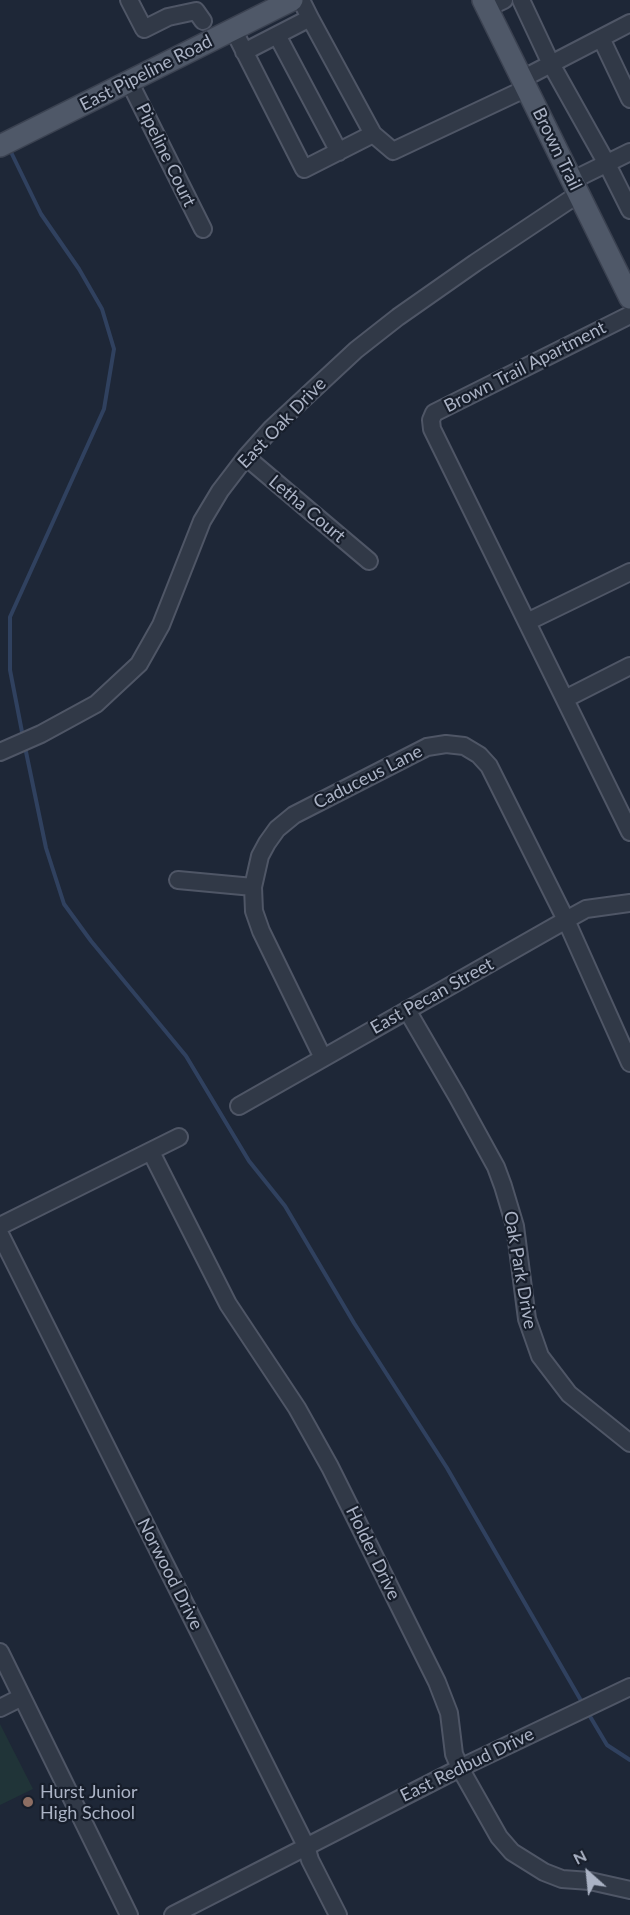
<!DOCTYPE html>
<html>
<head>
<meta charset="utf-8">
<style>
  body { margin:0 }
  #map { position:relative; width:630px; height:1915px; overflow:hidden; background:#1e2737; font-family:Lato,sans-serif }
  canvas { display:block }
  .north { position:absolute; left:558px; top:1843px; width:60px; height:60px; -webkit-text-stroke:4px #171e2b; paint-order:stroke; rotate:333deg; font-size:16px; font-weight:700; line-height:24px; text-align:center; color:#abb3c5 }
  .north::after { content:''; display:block; margin:auto; width:21px; height:27px; background:#abb3c5; clip-path:polygon(50% 0,100% 100%,50% 72%,0 100%) }
</style>
</head>
<body>
<div id="map">
<canvas width="630" height="1915"></canvas>
<div class="north">N</div>
</div>
<script>
const ctx = document.querySelector('canvas').getContext('2d');
ctx.lineJoin = 'round';
function paint(path, color) { ctx.fillStyle = color; ctx.fill(path, 'evenodd'); }
const poly = rows => new Path2D(rows.map(r => 'M' + r).join(''));
function trace(path, color, width, dash) { ctx.strokeStyle = color; ctx.lineWidth = width; ctx.lineCap = dash ? 'butt' : 'round'; ctx.setLineDash(dash || []); ctx.stroke(path); }
function write(font, color, halo, rows, align = 'center') {
  ctx.font = font + ' Lato,sans-serif'; ctx.lineWidth = 4.5; ctx.setLineDash([]); ctx.textBaseline = 'middle'; ctx.strokeStyle = halo; ctx.fillStyle = color; for (const [text, x, y, turn = 0] of rows) {
    ctx.save(); ctx.translate(x, y); ctx.rotate((+turn || 0) * Math.PI / 180); ctx.textAlign = isNaN(turn) ? turn : align; if (halo) ctx.strokeText(text, 0, 0); ctx.fillText(text, 0, 0); ctx.restore();
  }
}
paint(poly([
  [0,1724,33,1789,0,1805]
]), '#203438');
trace(poly([
  [9,148,41,214,79,269,102,309,114,349,104,409,10,617,10,670,23,737],
  [25,747,46,848,64,904,91,941,186,1056,249,1161,285,1206,354,1323,447,1468,583,1704],
  [588,1713,607,1745,630,1760]
]), '#30415f', 4);
const minor = poly([
  [129,0,144,29,168,17,196,11,203,21],
  [301,0,310,18],
  [521,0,551,64,607,164,630,210],
  [487,8,504,0],
  [233,29,304,169,373,134,393,151,527,88],
  [277,35,339,152],
  [601,38,630,99],
  [244,52,310,18,373,134],
  [522,79,630,23],
  [129,81,203,229],
  [573,180,630,152],
  [630,315,434,413,431,420,432,429,630,832],
  [246,457,369,561],
  [527,622,630,572],
  [565,699,630,666],
  [0,752,41,734,96,704,139,664,161,625,202,521,220,491,246,457,272,428,356,350,398,317,475,263,580,193],
  [178,880,253,887],
  [407,1010,457,1096,496,1167,503,1186,515,1226,527,1319,540,1356,569,1394,630,1443],
  [323,1058,261,931,254,911,253,887,260,856,267,843,277,829,294,815,427,747,446,744,464,746,479,755,489,766,566,920,630,1063],
  [239,1106,566,920,586,909,630,903],
  [151,1152,228,1304,297,1408,330,1467,437,1682,449,1713,454,1754,460,1768,499,1837,512,1852,544,1872,562,1879,590,1881,630,1890],
  [0,1226,179,1137],
  [0,1234,306,1846,310,1860,338,1915],
  [0,1652,129,1915],
  [0,1708,22,1697],
  [173,1915,460,1768,630,1687]
]);
const major = poly([
  [483,0,630,298],
  [0,146,292,0]
]);
trace(minor, '#4f5666', 20);
trace(major, '#3b4251', 24);
trace(minor, '#313947', 16);
trace(major, '#4f5868', 21);
for (const [x, y, r, color] of [
  [28,1802,6,"#8d6e63"]
]) { const dot = new Path2D(); dot.arc(x, y, r, 0, 2 * Math.PI); ctx.fillStyle = color; ctx.fill(dot); trace(dot, '#171e2b', 2); }
write('18px', '#abb3c5', '#171e2b', [
  ["East Pipeline Road",146,73,-27],
  ["Brown Trail",557,149,64],
  ["Pipeline Court",166,155,64],
  ["Brown Trail Apartment",525,367,-27],
  ["East Oak Drive",282,423,-46],
  ["Letha Court",307,509,40],
  ["Caduceus Lane",368,777,-27],
  ["East Pecan Street",432,996,-29],
  ["Oak Park Drive",520,1270,80],
  ["Holder Drive",373,1553,64],
  ["Norwood Drive",170,1574,63],
  ["East Redbud Drive",467,1765,-26]
]);
write('18px', '#abb3c5', '#171e2b', [
  ["Hurst Junior",40,1792],
  ["High School",40,1813]
], 'left');
</script>
</body>
</html>
